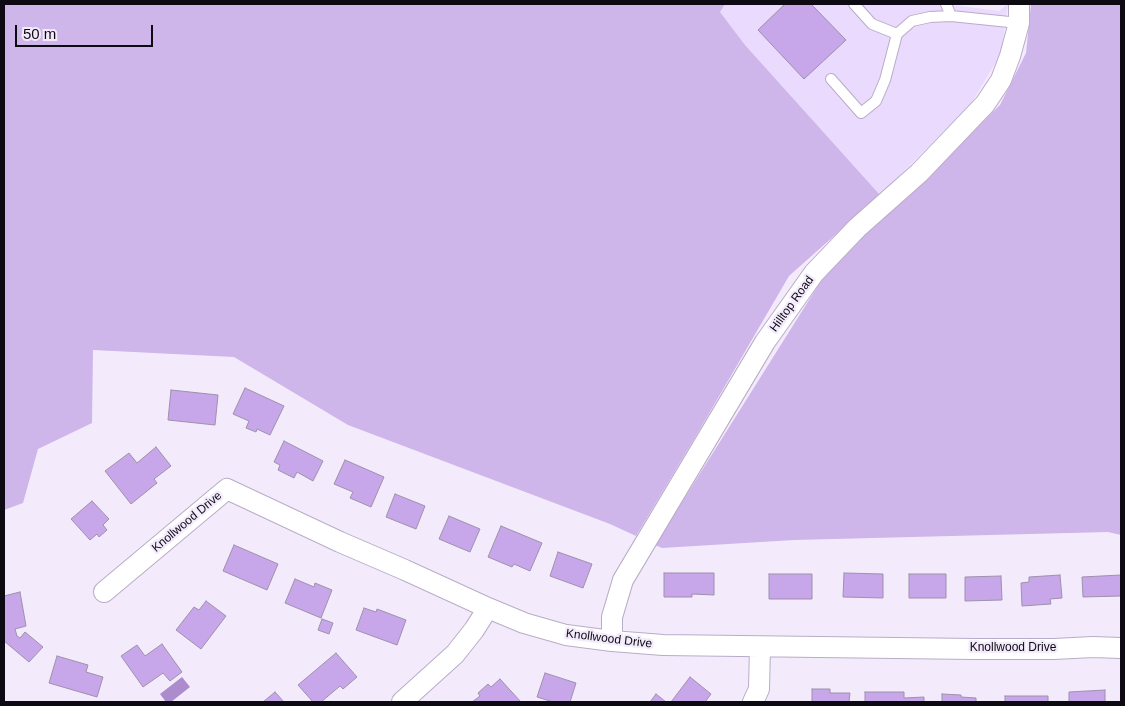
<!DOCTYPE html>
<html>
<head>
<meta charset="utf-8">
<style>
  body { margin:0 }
  #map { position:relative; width:1125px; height:706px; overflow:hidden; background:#f3ebfc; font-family:Helvetica,sans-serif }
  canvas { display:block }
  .frame { position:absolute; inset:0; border:5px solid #0e0a13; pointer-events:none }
  .scale { position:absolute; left:15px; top:25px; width:138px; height:22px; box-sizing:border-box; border:2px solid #0e0a13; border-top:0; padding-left:6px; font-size:15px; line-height:18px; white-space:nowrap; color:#0e0a13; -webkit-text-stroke:4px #f3ebfc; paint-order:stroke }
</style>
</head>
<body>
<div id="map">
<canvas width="1125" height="706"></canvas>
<div class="frame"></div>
<div class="scale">50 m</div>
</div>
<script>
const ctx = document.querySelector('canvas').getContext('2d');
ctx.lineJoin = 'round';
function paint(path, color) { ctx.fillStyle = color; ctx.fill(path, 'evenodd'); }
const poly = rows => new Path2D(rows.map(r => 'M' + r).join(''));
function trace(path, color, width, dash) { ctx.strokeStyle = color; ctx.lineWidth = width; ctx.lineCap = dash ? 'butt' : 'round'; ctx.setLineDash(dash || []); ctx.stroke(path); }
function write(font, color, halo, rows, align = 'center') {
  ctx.font = font + ' Helvetica,sans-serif'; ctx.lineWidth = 4.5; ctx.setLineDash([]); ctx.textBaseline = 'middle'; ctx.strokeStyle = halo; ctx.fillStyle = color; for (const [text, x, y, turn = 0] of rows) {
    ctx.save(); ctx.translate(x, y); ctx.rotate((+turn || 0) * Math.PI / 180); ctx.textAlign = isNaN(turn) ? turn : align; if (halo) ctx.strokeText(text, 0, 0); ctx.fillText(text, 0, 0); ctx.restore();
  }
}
paint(poly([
  [725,4,944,4,999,11,1008,4,1001,54,970,105,880,195,745,45,720,12]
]), '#eadafd');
paint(poly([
  [4,4,725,4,720,12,745,45,880,195,789,276,697,434,636,536,610,524,348,425,234,357,93,350,92,423,38,449,23,503,4,510],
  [1031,4,1121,4,1121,535,1108,532,794,540,662,548,655,545,821,281,854,245,1000,105,1026,53]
]), '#ceb5ea');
paint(poly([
  [182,677,190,687,171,702,166,702,160,694]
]), '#ac8ccd');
const building = poly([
  [785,4,811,4,846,40,804,79,758,30,785,4],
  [245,388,284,406,270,435,257,429,256,432,246,428,249,421,233,414,245,388],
  [171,390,218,395,215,425,168,420,171,390],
  [284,441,323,461,313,481,297,472,294,478,278,470,280,465,274,462,284,441],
  [156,447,171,466,154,479,157,483,131,504,105,471,129,453,137,463,156,447],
  [345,460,384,477,371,507,350,498,353,492,334,484,345,460],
  [395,494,425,506,416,529,386,517,395,494],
  [92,501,109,519,103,525,107,530,99,537,97,534,90,540,71,519,92,501],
  [449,516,480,529,470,552,439,539,449,516],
  [501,526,542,543,530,571,514,564,512,567,488,557,501,526],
  [234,545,278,564,267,590,223,571,234,545],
  [558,552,592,564,583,588,550,576,558,552],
  [664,573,714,573,714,595,692,594,692,597,664,597,664,573],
  [844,573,883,574,883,598,843,597,844,573],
  [769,574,812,574,812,599,769,599,769,574],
  [909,574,946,574,946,598,909,598,909,574],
  [1060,575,1062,598,1050,599,1051,604,1022,606,1021,583,1029,582,1029,577,1060,575],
  [1121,575,1121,596,1083,597,1082,577,1121,575],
  [1001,576,1002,600,965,601,965,577,1001,576],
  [295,579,314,587,315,583,332,590,321,618,285,603,295,579],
  [20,592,26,626,15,629,17,636,20,638,25,632,43,647,29,662,4,641,4,596,20,592],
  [206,601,226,616,201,649,176,630,194,607,199,610,206,601],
  [364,608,376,612,377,609,406,620,397,645,356,630,364,608],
  [322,619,333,623,329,634,318,630,322,619],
  [162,644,182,672,170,681,163,673,143,687,121,656,137,645,145,656,162,644],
  [336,653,357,677,343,689,340,686,321,702,313,702,298,685,336,653],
  [57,656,88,665,86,672,103,677,97,697,49,683,57,656],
  [545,673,576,683,570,702,553,702,537,697,545,673],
  [690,677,711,694,705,702,671,702,690,677],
  [500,679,521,702,472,702,480,696,478,693,488,684,491,687,500,679],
  [812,689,830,689,830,693,850,693,849,702,812,702,812,689],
  [1105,690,1105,702,1069,702,1069,692,1105,690],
  [275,692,284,702,263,702,275,692],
  [865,692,904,692,904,698,924,697,924,702,865,702,865,692],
  [656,694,666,702,650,702,656,694],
  [942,694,961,695,961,697,976,698,976,702,942,702,942,694],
  [1005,696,1048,696,1048,702,1005,702,1005,696]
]);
paint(building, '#c7a6e9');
trace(building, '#9d91ab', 1);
const lane = poly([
  [854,4,872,24,897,34],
  [946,4,951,16],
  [831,79,861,113,876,101,885,80,897,34,912,21,930,17,951,16,1019,23]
]);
const street = poly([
  [104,592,227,489,340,542,405,570,488,608,524,623,566,635,612,641,663,645,974,649,1054,649,1093,647,1121,648],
  [612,641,612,617,623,580,765,342,814,273,857,228,919,173,985,104,1001,80,1010,56,1019,23,1019,4],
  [402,702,455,654,474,630,488,608],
  [753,702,759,689,760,647]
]);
trace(lane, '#b9acc7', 12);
trace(street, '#b9acc7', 22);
trace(lane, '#fff', 10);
trace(street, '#fff', 20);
write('12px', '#0e0a13', '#f3ebfc', [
  ["Hilltop Road",792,304,-54],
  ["Knollwood Drive",187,522,-40],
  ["Knollwood Drive",609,639,7],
  ["Knollwood Drive",1013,648]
]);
</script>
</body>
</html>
